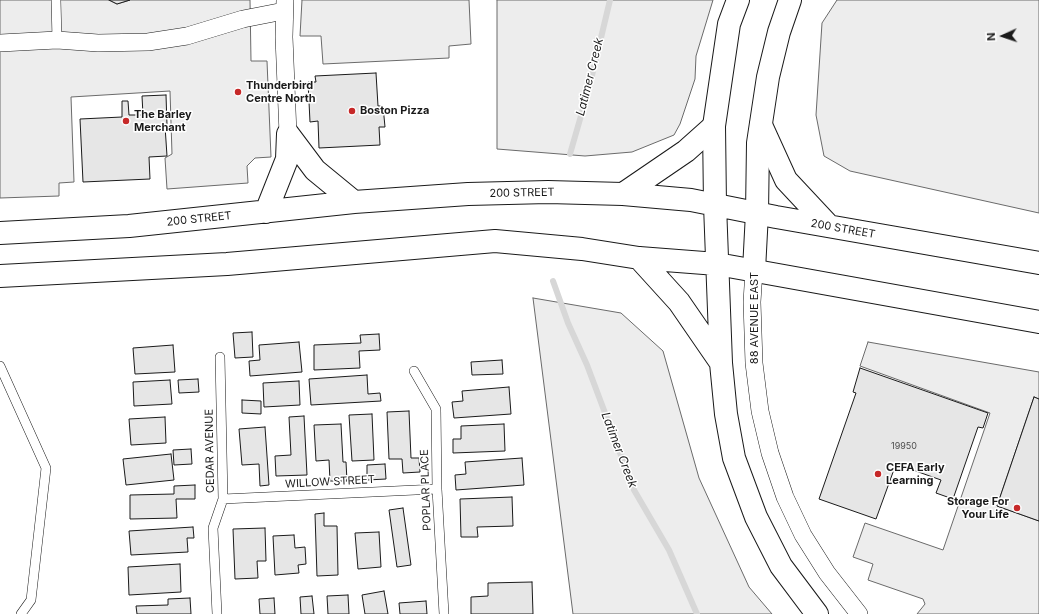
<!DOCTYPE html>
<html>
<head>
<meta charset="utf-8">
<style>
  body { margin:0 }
  #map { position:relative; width:1039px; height:614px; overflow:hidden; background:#fff; font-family:Inter,sans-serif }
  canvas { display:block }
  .north { position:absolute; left:983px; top:16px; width:40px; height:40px; -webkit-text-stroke:3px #fff; paint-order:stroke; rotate:267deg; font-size:11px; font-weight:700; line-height:16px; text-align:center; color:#1a1a1a }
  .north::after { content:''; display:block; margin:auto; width:14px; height:18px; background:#1a1a1a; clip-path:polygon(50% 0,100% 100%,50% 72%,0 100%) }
</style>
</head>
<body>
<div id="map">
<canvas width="1039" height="614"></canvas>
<div class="north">N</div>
</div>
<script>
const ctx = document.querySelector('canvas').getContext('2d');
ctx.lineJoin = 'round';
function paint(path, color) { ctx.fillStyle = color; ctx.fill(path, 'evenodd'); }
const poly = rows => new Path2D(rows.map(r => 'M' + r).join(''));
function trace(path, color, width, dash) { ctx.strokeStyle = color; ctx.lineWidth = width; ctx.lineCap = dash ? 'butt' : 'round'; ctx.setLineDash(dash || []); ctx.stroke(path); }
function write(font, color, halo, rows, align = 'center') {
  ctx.font = font + ' Inter,sans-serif'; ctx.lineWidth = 3; ctx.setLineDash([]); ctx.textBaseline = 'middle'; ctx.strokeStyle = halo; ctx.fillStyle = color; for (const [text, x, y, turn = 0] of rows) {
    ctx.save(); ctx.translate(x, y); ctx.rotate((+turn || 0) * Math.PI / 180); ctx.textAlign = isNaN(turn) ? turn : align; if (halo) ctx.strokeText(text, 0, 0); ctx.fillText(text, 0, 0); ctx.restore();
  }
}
const built = poly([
  [0,0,109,0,117,4,130,0,250,0,251,61,267,61,271,157,255,158,247,166,248,183,167,189,165,158,172,154,170,91,71,97,74,182,59,183,59,196,0,198,0,0],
  [302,0,469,0,471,44,449,46,449,58,323,64,321,36,300,36,302,0],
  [497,0,713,0,696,56,695,79,680,124,674,135,632,152,585,156,497,149,497,0],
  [837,0,1039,0,1039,213,850,171,824,156,816,115,822,23,837,0],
  [533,298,621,313,663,351,699,478,749,587,772,614,573,614,533,298],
  [868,342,1039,372,1039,399,1034,397,997,506,1039,521,1039,614,917,614,925,604,923,599,868,580,873,564,853,557,865,523,943,550,990,413,860,366,868,342]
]);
paint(built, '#ededed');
trace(built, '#6a6a6a', 1);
trace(poly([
  [570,154,589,88,610,0],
  [553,281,568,323,587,365,634,490,669,550,697,614]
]), '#d7d7d7', 6);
const building = poly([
  [109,0,130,0,117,4,109,0],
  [376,73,378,106,383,106,385,127,379,127,380,145,319,148,318,121,310,122,308,82,316,82,315,76,376,73],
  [166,95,167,125,165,126,167,156,149,157,150,179,83,182,80,119,122,117,122,101,128,101,129,115,143,115,142,96,166,95],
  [252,332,253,357,235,358,233,333,252,332],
  [379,334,380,350,359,351,360,368,314,370,314,345,361,343,360,335,379,334],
  [299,342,302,372,250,376,249,361,260,360,259,345,299,342],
  [173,345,175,372,135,374,133,348,173,345],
  [502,360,503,374,472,375,471,362,502,360],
  [860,368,988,413,983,428,978,427,953,499,936,493,941,480,896,464,876,519,819,499,856,393,853,392,860,368],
  [367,375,368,394,380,393,381,401,311,405,309,379,367,375],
  [198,379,199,392,179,393,178,380,198,379],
  [170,380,172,404,134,406,133,382,170,380],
  [299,381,300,405,264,407,263,383,299,381],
  [509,387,511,414,454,418,452,402,463,401,462,391,509,387],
  [1034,397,1039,399,1039,521,997,506,1034,397],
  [242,400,261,401,261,414,242,413,242,400],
  [409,411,411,458,419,458,420,472,403,473,402,459,389,459,387,412,409,411],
  [372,414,374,460,352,461,349,415,372,414],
  [304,416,307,475,276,476,275,456,291,455,289,417,304,416],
  [165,417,166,443,131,445,129,419,165,417],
  [341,424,343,462,346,462,347,481,330,481,329,460,316,461,314,425,341,424],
  [504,424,505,451,453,453,453,439,461,439,461,426,504,424],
  [265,427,269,485,260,486,259,464,242,465,239,429,265,427],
  [191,449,192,464,174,465,173,450,191,449],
  [171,454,174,480,126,485,123,459,171,454],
  [522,458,524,485,456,490,455,475,466,474,465,462,522,458],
  [385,464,386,479,367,480,367,465,385,464],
  [195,485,195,499,176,499,177,518,130,519,130,495,174,494,174,486,195,485],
  [512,497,513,526,477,527,478,537,461,537,460,499,512,497],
  [403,508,411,565,397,567,389,510,403,508],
  [324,513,324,526,337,526,338,575,317,576,315,514,324,513],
  [193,527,194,538,187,538,188,552,131,555,129,531,193,527],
  [265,528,266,561,257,561,258,578,235,579,233,529,265,528],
  [379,532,381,567,358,569,355,533,379,532],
  [294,535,295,548,305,547,306,564,298,565,299,573,275,575,273,536,294,535],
  [180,564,181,592,129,595,128,567,180,564],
  [532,582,533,614,471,614,471,597,488,596,488,583,532,582],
  [384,591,388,614,365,614,362,595,384,591],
  [348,595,349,614,328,614,327,596,348,595],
  [312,596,314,614,301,614,300,597,312,596],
  [190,598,191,614,137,614,136,606,168,605,168,599,190,598],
  [274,598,275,614,260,614,259,599,274,598],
  [426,601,427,614,400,614,399,603,426,601]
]);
paint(building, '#e6e6e6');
trace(building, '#1a1a1a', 1);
const lane = poly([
  [56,0,57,40],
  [0,366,46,468,31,600,21,614],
  [414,371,436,409,437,489,444,614],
  [223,499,437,489],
  [217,614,213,528,223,499,220,357]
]);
const street = poly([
  [285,0,284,37,288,134],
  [0,43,57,40,98,43,148,42,187,36,243,19,284,11],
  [754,270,752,302,754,363,760,411,770,453,785,497,803,535,827,573,859,614]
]);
const secondary = poly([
  [715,205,714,126,729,24,738,0],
  [754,270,757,213,758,143,768,77,779,32,790,0]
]);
const primary = poly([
  [761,125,786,180,829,226],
  [288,134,315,170,354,202],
  [623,194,686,151,714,126],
  [715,205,721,363,726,414,734,458,756,517,781,566,817,614],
  [266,212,287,159,288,134],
  [0,233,129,226,354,202,468,194,548,192,623,194,691,200,776,217,1039,263],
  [639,258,679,302,721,363],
  [0,276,227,264,495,241,582,249,639,258,717,264,1039,322]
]);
trace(lane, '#1a1a1a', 10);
trace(street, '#1a1a1a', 18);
trace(secondary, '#1a1a1a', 24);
trace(primary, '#1a1a1a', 24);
trace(lane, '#fff', 9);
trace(street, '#fff', 17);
trace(secondary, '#fff', 22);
trace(primary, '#fff', 22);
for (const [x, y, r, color] of [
  [238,92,4,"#c62828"],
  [352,111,4,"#c62828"],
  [126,121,4,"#c62828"],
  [878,474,4,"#c62828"],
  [1017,508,4,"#c62828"]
]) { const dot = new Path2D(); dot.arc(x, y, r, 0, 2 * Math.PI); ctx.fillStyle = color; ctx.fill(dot); trace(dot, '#fff', 1.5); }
write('9px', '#4d4d4d', null, [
  ["19950",904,446]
]);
write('bold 11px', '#1a1a1a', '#fff', [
  ["Thunderbird",246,86],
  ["Centre North",246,99],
  ["Boston Pizza",360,111],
  ["The Barley",134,115],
  ["Merchant",134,128],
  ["CEFA Early",886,468],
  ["Learning",886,481],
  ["Storage For",1009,502,"right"],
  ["Your Life",1009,515,"right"]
], 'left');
write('11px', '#1a1a1a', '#fff', [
  ["200 STREET",522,193,-1],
  ["200 STREET",199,219,-6],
  ["200 STREET",843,229,10],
  ["88 AVENUE EAST",755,318,-90],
  ["CEDAR AVENUE",210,451,-91],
  ["WILLOW STREET",330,482,-3],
  ["POPLAR PLACE",426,490,-92]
]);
write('italic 12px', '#1a1a1a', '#fff', [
  ["Latimer Creek",590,77,-76],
  ["Latimer Creek",619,450,69]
]);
</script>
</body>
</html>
